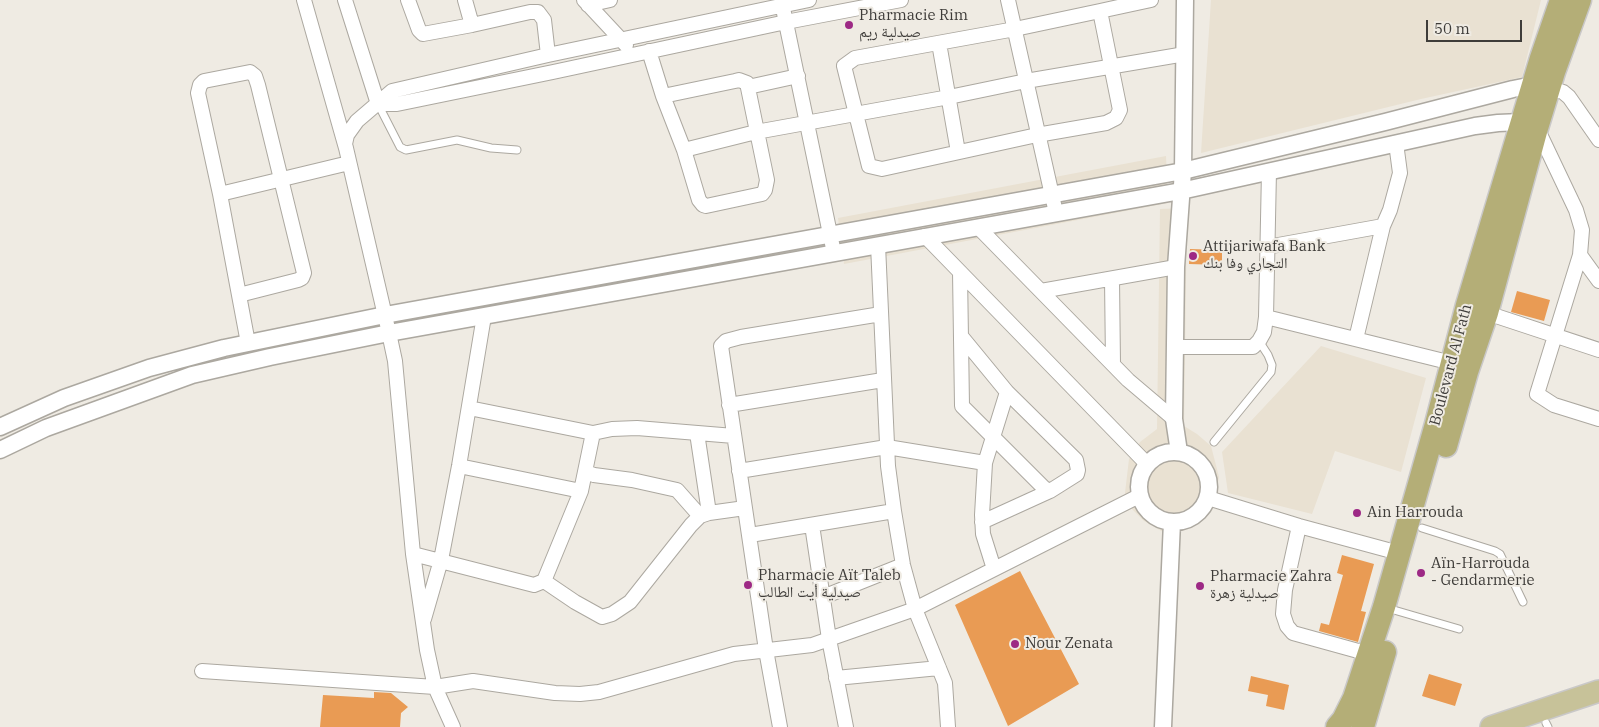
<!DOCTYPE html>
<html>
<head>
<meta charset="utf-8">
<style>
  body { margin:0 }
  #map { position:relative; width:1599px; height:727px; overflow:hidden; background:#efebe3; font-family:"IBM Plex Serif",serif }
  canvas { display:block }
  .scale { position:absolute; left:1426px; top:20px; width:96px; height:22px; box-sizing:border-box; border:2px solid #3e3c39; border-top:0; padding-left:6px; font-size:15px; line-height:18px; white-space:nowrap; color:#3e3c39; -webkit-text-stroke:4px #efebe3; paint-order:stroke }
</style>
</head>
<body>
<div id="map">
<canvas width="1599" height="727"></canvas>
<div class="scale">50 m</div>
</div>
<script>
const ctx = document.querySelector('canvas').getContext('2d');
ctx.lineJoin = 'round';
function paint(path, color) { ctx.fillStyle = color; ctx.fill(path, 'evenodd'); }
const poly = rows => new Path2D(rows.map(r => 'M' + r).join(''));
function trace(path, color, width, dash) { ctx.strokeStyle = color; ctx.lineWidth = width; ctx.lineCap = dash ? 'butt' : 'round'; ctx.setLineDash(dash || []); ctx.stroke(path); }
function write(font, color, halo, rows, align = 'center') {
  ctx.font = font + ' "IBM Plex Serif","Noto Naskh Arabic",serif'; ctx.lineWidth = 4; ctx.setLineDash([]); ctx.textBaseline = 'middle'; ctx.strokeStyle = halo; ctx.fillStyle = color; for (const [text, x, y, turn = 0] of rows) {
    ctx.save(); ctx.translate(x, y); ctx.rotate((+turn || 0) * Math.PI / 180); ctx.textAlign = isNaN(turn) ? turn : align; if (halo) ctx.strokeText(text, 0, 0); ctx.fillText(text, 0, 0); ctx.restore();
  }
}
paint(poly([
  [1211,0,1541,0,1522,77,1421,99,1201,153],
  [1166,156,1168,203,844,264,838,218],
  [1187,208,1184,426,1197,434,1211,446,1219,477,1216,493,1209,510,1196,523,1182,531,1163,532,1144,521,1132,509,1125,493,1129,459,1140,442,1157,429,1160,209],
  [1321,346,1426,378,1401,472,1335,451,1312,514,1228,493,1222,452]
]), '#e9e1d2');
paint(poly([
  [1190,249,1222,250,1222,265,1189,264],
  [1517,291,1550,300,1544,321,1511,312],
  [1342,555,1374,564,1361,611,1366,612,1358,642,1319,631,1321,623,1329,625,1343,575,1337,573],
  [1020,571,1079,684,1008,726,955,605],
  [1429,674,1462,684,1455,706,1422,696],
  [1251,676,1289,685,1284,710,1266,706,1268,695,1248,691],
  [374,692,391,693,408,707,401,713,400,727,320,727,323,695,374,698]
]), '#e99b54');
const service = poly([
  [378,104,400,147,406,150,457,140,491,148,517,150],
  [1214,442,1271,372,1272,365,1268,355,1259,341],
  [1422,528,1495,551,1500,554,1523,602],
  [1387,608,1459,629],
  [1546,723,1548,727]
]);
const minor = poly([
  [304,0,346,148,389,333,395,361,413,554,427,650,435,687,453,727],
  [345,0,378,104],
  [408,0,419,30,423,34,472,25,530,12,538,12,544,20,548,55],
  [465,0,472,25],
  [584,0,626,45],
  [1008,0,1056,213],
  [588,5,610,0],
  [1100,11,1120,110,1116,118,1106,123,1037,135,882,169,869,166,844,66,855,58,1015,29,1100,11,1151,0],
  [784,13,834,253],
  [939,43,958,152],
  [649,51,663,96,684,150,699,200,703,205,706,206,762,194,765,190,767,180,747,83,739,80,735,81,663,96],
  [748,87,798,76],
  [1549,88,1563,92,1569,97,1599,140],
  [378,104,397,104,553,72,786,22,901,0],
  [1537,128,1576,210,1582,230,1580,255,1537,394,1554,405,1599,419],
  [345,144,347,135,357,121,392,91,548,55,809,0],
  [684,150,756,132,949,97,1026,81,1185,54],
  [220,194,349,163],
  [978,227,1128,380,1174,419],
  [925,236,1147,464],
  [878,245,888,466,894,511,903,565,915,609,945,683,948,727],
  [1267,247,1383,226,1390,210,1400,173,1396,143],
  [1580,255,1599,281],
  [960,272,962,406,1044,488,1050,491],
  [1112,279,1113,364],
  [1041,291,1176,267],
  [239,295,298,280,302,278,304,273,258,85,255,76,250,72,204,81,200,85,198,93,220,194,248,343],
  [1487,313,1599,350],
  [1266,317,1452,363],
  [961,336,1007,392,1076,460,1078,470,1077,474,1050,491,982,522],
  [1356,339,1383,226],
  [1175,347,1253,347,1259,341,1264,332,1266,317,1269,171],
  [729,405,883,380],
  [469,408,593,433],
  [697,433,709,513],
  [459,466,581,491],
  [739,471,887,447,985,463],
  [585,472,594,475,632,480,677,490,700,516],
  [1208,498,1299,526,1399,553],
  [812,525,829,639,846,727],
  [1299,526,1285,590,1283,614,1287,626,1293,633,1369,654],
  [750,535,894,511],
  [413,554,534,585,544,581,581,491,593,433,612,429,637,428,734,436],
  [994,569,983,534,982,515,985,463,1007,392],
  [544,581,575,602,602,617,612,614,630,602,691,525,700,516,709,513,745,508],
  [823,597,903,565],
  [424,619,441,560,459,466,484,316],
  [202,671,435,687,473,681,555,693,580,694,599,692,734,654,812,645,915,609,1139,496],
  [836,678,939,668],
  [780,727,766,650,721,346,726,341,741,337,881,314]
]);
const tertiary = poly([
  [0,427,64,398,149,368,224,348,385,315,1183,171,1385,122,1513,89,1533,85,1542,87],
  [0,450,46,428,192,375,270,357,389,333,1181,191,1475,126,1498,123,1521,122,1531,126],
  '1139 487a35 35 0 1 1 70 0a35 35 0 1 1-70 0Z',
  [1179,452,1174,419,1176,267,1183,171,1185,0],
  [1163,727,1172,522]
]);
const primary = poly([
  [1491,727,1599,691]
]);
const trunk = poly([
  [1446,446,1467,372,1487,313,1537,128,1554,72,1580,0],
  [1337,727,1343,720,1354,698,1384,607,1436,424,1467,305,1541,58,1561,0],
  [1363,727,1385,652]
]);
trace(service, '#aca8a0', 9);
trace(minor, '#aca8a0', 16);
trace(tertiary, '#aca8a0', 19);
trace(primary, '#c9c8c8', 24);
trace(trunk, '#c9c8c8', 25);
trace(service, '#fff', 7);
trace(minor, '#fff', 14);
trace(tertiary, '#fff', 16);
trace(primary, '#c7c299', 21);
trace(trunk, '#b4ae77', 22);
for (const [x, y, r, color] of [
  [849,25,5,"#9d2985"],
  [1193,256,5,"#9d2985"],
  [1357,513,5,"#9d2985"],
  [1421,573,5,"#9d2985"],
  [748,585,5,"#9d2985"],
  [1200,586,5,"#9d2985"],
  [1015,644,5,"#9d2985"]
]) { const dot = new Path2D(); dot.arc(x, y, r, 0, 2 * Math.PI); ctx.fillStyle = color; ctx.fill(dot); trace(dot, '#efebe3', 2); }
write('15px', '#3e3c39', '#efebe3', [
  ["Pharmacie Rim",859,16],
  ["صيدلية ريم",859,33],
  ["Attijariwafa Bank",1203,247],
  ["التجاري وفا بنك",1203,264],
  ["Ain Harrouda",1367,513],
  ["Aïn-Harrouda",1431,564],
  ["- Gendarmerie",1431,581],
  ["Pharmacie Aït Taleb",758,576],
  ["صيدلية أيت الطالب",758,593],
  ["Pharmacie Zahra",1210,577],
  ["صيدلية زهرة",1210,594],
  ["Nour Zenata",1025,644]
], 'left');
write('15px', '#3e3c39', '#efebe3', [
  ["Boulevard Al Fath",1451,365,-75]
]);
</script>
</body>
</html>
